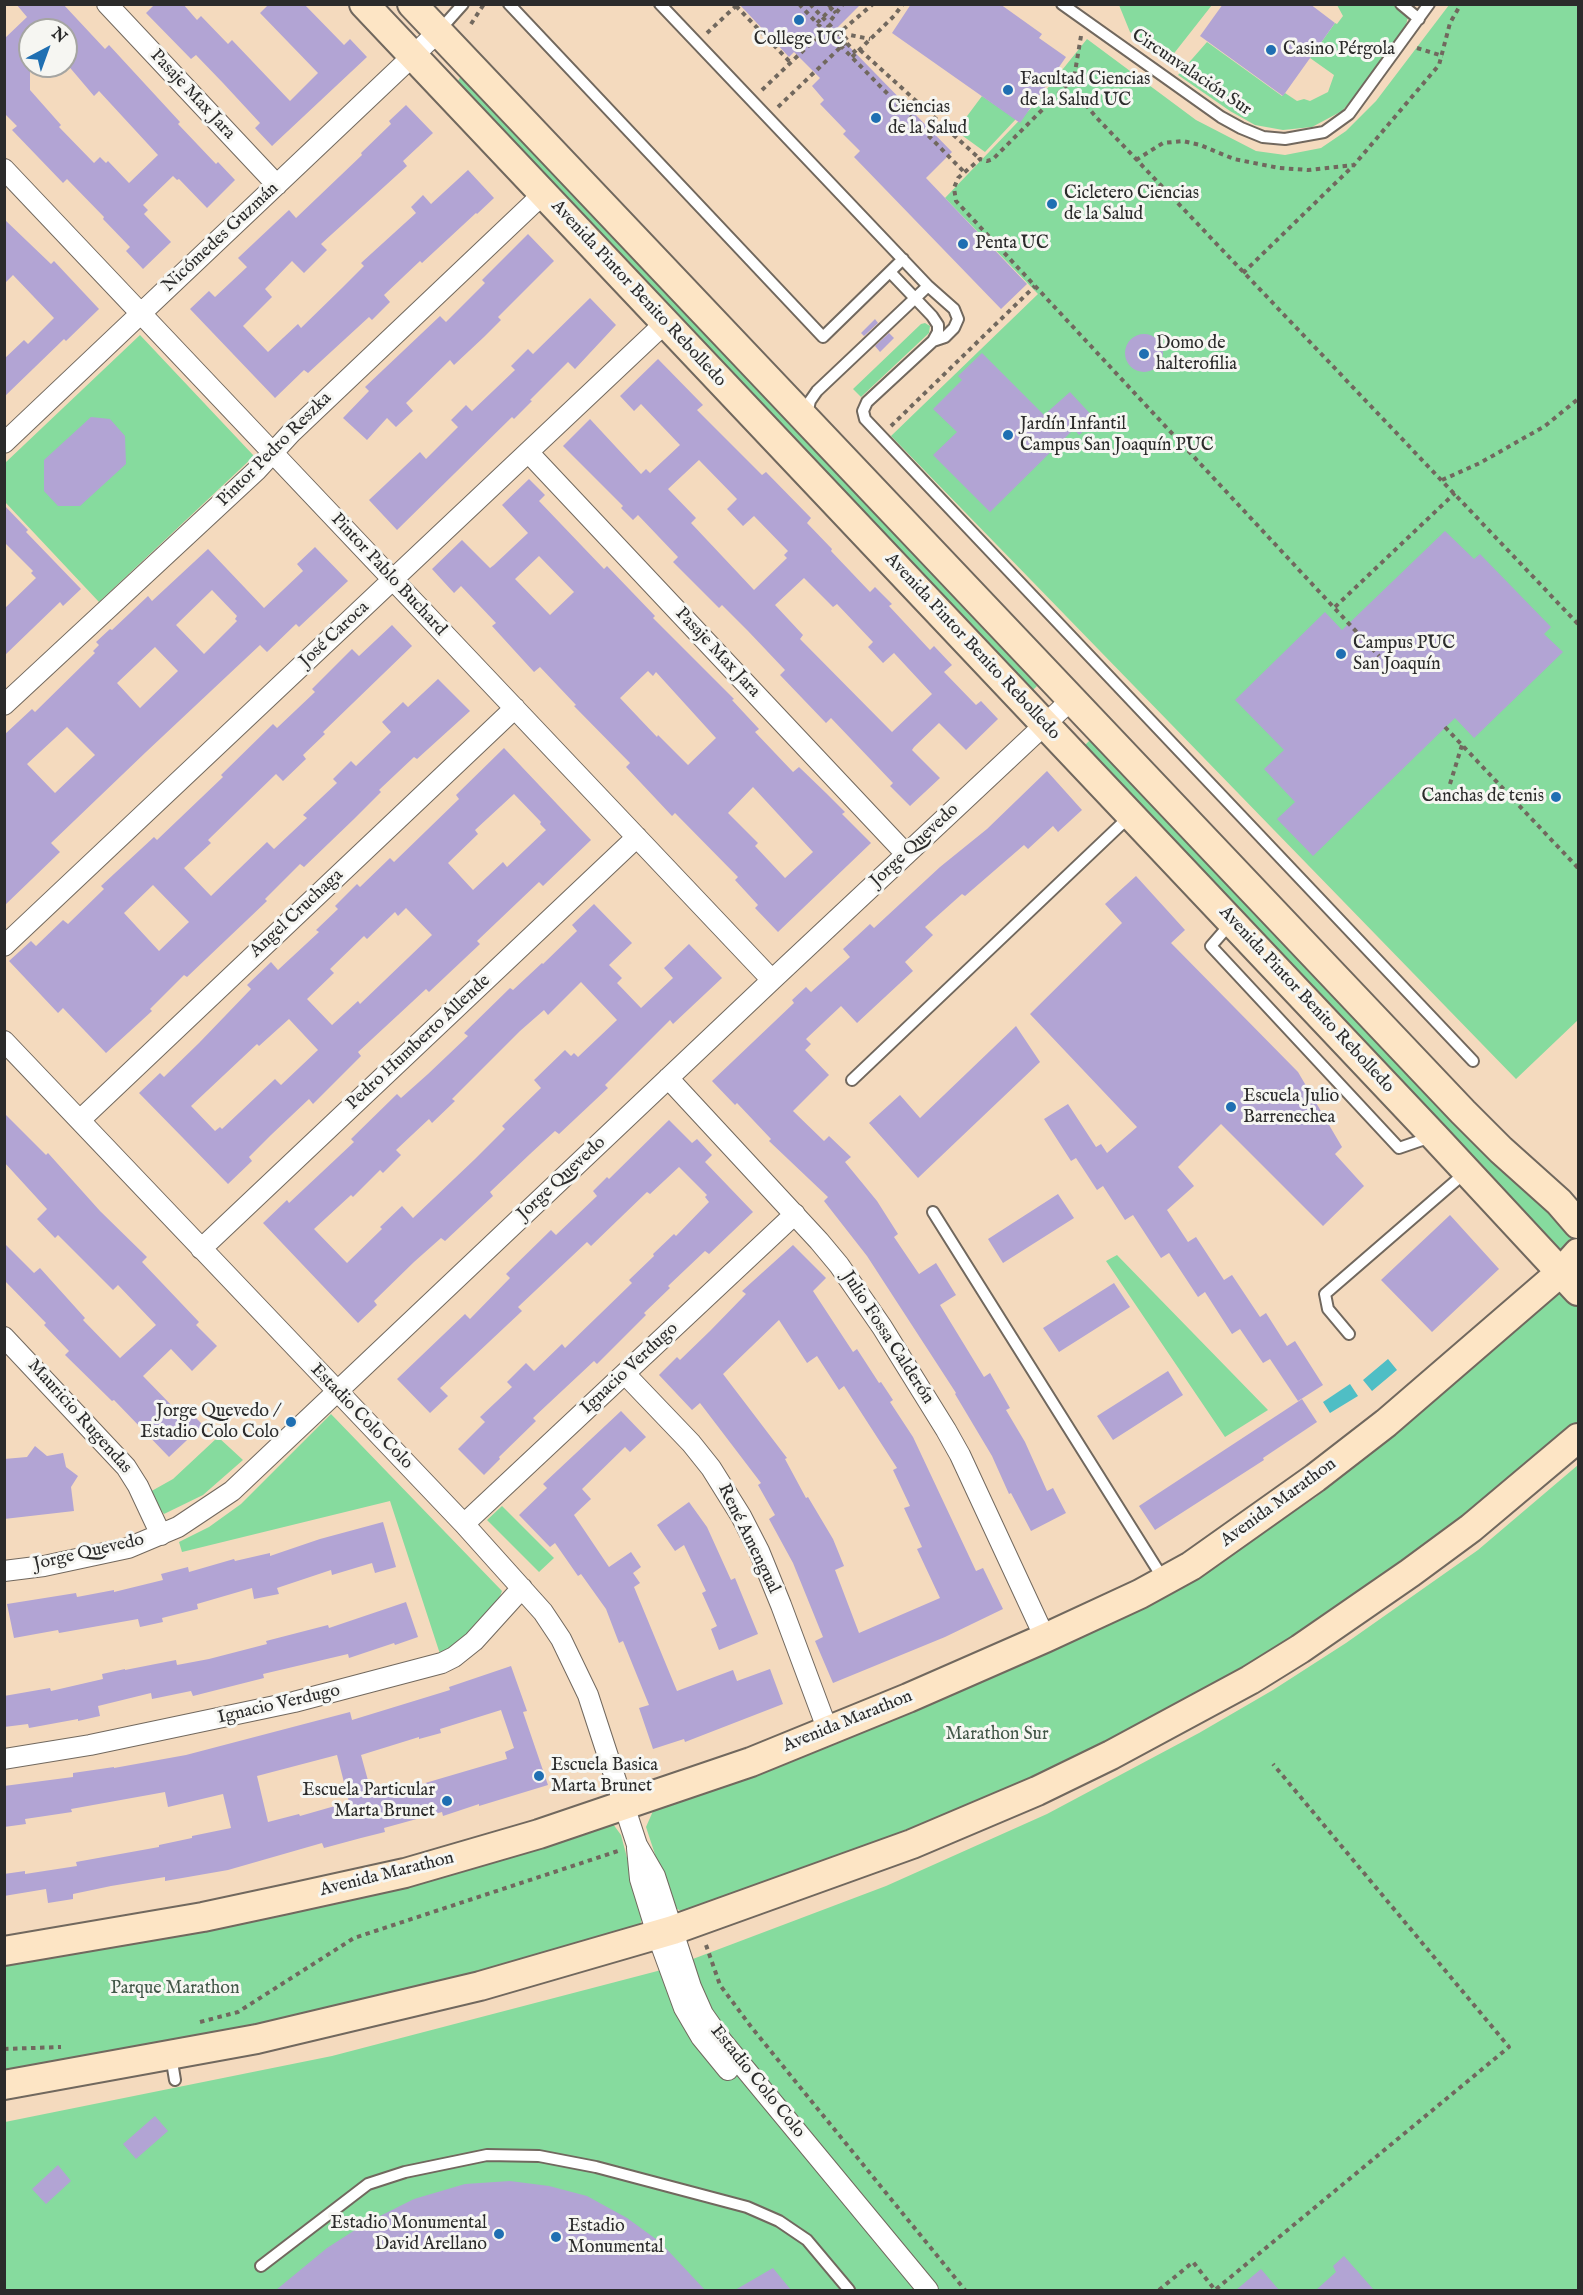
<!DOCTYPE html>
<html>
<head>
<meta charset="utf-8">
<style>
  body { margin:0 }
  #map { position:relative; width:1583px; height:2295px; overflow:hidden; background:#f4dabe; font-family:"IM FELL English",serif }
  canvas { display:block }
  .frame { position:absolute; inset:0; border:6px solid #2b2b2b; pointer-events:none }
  .north { position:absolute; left:18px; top:18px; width:60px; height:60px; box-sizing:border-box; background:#f6f6f2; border:2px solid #a5a5a2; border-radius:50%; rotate:41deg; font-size:16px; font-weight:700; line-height:24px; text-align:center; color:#2b2b2b }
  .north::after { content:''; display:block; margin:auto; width:21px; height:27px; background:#1f6fb2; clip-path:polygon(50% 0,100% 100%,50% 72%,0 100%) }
</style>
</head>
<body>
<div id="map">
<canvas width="1583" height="2295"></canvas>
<div class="frame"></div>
<div class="north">N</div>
</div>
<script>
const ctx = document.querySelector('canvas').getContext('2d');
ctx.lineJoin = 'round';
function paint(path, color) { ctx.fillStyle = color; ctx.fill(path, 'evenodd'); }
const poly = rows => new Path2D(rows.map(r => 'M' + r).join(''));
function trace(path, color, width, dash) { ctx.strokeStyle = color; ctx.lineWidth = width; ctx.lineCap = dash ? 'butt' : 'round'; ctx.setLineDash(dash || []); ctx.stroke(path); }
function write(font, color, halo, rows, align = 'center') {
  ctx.font = font + ' "IM FELL English",serif'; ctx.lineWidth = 6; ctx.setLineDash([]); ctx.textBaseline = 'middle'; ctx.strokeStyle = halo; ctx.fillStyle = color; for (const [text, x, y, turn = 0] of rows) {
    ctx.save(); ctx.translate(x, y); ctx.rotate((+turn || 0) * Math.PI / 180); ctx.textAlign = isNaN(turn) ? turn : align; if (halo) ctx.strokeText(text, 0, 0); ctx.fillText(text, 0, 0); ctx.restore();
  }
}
paint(poly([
  [1119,5,1212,5,1168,61,1130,32],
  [1337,5,1393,5,1408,17,1406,25,1361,89,1342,111,1312,127,1283,130,1255,125,1230,111,1178,75,1207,42,1282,96,1285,93,1297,101,1304,99,1310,101,1328,92,1334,75,1310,58,1335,23,1337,24,1343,16],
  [1449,5,1578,5,1578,1020,1516,1079,891,436,1038,294,945,198,1034,105,1087,39,1196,120,1256,151,1285,155,1321,148,1346,131,1376,101],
  [461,76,1037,686,1030,693,455,86],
  [982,96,1016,119,985,152,956,131],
  [925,323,930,326,929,333,861,397,853,389,921,324],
  [140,335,254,456,99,602,5,502,5,463],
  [1093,737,1522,1182,1577,1239,1559,1254,1081,749],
  [1117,1255,1268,1410,1225,1437,1106,1261],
  [1562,1288,1578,1306,1578,1427,1423,1553,1277,1655,1022,1789,688,1915,672,1906,646,1827,653,1811,672,1801,1180,1587,1316,1497],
  [331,1414,502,1591,493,1614,476,1632,440,1654,390,1501,182,1552,179,1542,209,1527,241,1504],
  [218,1437,243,1460,203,1495,164,1514,148,1493,173,1479],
  [1578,1465,1578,2290,5,2290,5,2122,332,2056,669,1968,886,1886,1047,1814,1199,1733,1273,1690,1346,1643,1478,1550],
  [502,1506,554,1558,539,1572,487,1520],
  [613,1824,621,1835,643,1918,637,1930,525,1963,185,2043,5,2072,5,1965,35,1961,362,1895]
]), '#86db9e');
paint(poly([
  [1388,1359,1397,1370,1372,1391,1363,1380],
  [1350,1384,1358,1396,1330,1413,1323,1402]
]), '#4fbec5');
paint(poly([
  [16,4,63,4,105,49,109,45,180,122,178,124,216,164,218,162,235,180,207,208,179,179,177,180,173,176,143,205,148,210,144,214,171,242,143,269,126,251,130,247,103,219,104,217,67,179,63,183,12,130,17,126,4,113,4,39,27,17],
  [30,30,66,30,66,63,94,96,99,91,158,155,129,183,108,161,106,163,100,157,94,163,59,127,61,125,30,90],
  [155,4,183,4,197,20,201,16,228,44,232,40,290,101,318,73,260,13,269,4,304,4,344,45,350,39,367,57,272,146,255,128,260,123,223,83,196,55,191,59,146,13],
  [739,4,861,4,834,31,952,152,926,178,1027,284,1001,309,854,157,860,151,843,134,846,131,820,104,824,100,812,86,820,78,794,52,789,57],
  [911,4,1000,4,1042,34,1039,38,1066,57,1020,123,892,33],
  [1223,4,1310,4,1335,23,1283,96,1200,36],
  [406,105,433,133,403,161,407,166,321,244,327,250,304,273,292,261,265,289,272,297,243,326,268,352,298,324,301,328,342,288,364,266,361,263,416,213,411,207,423,195,431,204,468,170,494,198,477,214,476,213,422,263,420,261,384,295,390,302,372,320,369,317,308,373,304,370,275,398,190,309,209,291,215,297,247,267,238,258,289,210,296,218,362,155,361,153,391,124,389,121],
  [4,219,51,264,54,261,99,309,66,341,64,339,4,397,4,359,24,340,28,344,54,318,13,275,4,284],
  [528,234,554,261,498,317,501,320,484,337,454,365,450,360,406,403,413,411,396,427,387,418,367,440,343,418,369,391,365,387,440,316,446,322,485,283,482,280],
  [590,298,616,325,575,369,568,362,530,400,532,401,514,419,512,417,397,530,369,500,420,452,426,459,458,427,451,420,466,405,472,411,515,370,511,366,528,349,533,354],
  [875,319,878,323,864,336,861,333],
  [889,333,894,338,880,352,875,346],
  '1125 353a19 19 0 1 1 38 0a19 19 0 1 1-38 0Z',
  [982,353,1044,415,1070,392,1096,420,1079,435,1074,429,990,512,933,455,957,432,933,409,962,380,958,376],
  [658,359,703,405,697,410,762,475,766,472,811,518,807,523,832,549,831,551,870,592,875,587,892,604,889,606,930,650,934,646,952,665,944,672,976,705,981,701,998,719,966,750,939,723,914,747,912,750,940,778,910,806,890,786,893,783,831,718,826,723,780,675,785,670,748,631,722,605,719,608,673,562,678,557,638,515,633,520,621,508,623,506,563,446,590,419,641,474,646,469,650,473,680,445,641,404,634,411,620,396],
  [699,460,737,499,727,509,743,526,754,516,788,551,784,555,787,558,754,590,691,523,696,518,668,489],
  [804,578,833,607,837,604,873,642,868,647,883,663,894,653,932,694,892,732,800,639,803,635,775,605],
  [91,417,110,419,125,436,126,464,80,506,58,506,44,491,44,460],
  [529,479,545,495,539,501,604,569,607,566,655,616,653,618,734,699,732,700,759,729,755,732,793,772,799,767,826,793,845,812,842,814,871,843,778,932,755,908,758,905,735,880,738,877,675,813,672,816,626,767,630,763,574,706,576,705,540,667,534,672,492,626,496,623,461,586,454,593,432,569,462,540,490,568,494,565,528,533,502,505],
  [539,556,574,592,550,615,515,579],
  [648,671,653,676,656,672,716,738,688,765,658,735,657,737,620,698],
  [753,787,813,852,785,878,755,846,758,843,728,813],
  [4,505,28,530,26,532,81,589,63,606,60,602,4,656,4,609,36,578,31,573,33,571,4,542],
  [1445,531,1474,559,1480,554,1551,627,1544,634,1563,652,1474,738,1455,718,1313,856,1277,819,1295,802,1264,769,1284,750,1235,700,1325,612,1342,630],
  [315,547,348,581,299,627,296,624,267,652,260,645,146,752,51,843,60,852,4,906,4,735,32,709,35,712,95,653,93,651,99,645,96,642,110,629,112,630,148,596,152,601,208,549,264,608,303,571,297,564],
  [212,590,237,616,235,619,237,621,204,654,176,625],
  [155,647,178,671,140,708,117,683],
  [67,727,95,755,55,793,27,764],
  [392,625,412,646,323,732,325,734,303,755,306,759,283,781,276,774,208,840,211,843,184,868,211,896,267,842,274,849,307,818,303,815,337,783,333,779,351,761,356,766,391,732,382,722,403,702,408,707,438,679,470,711,417,759,414,757,379,790,381,792,354,819,304,867,300,864,265,899,267,901,187,977,184,975,150,1009,152,1011,106,1053,63,1008,58,1013,9,961,31,941,36,946,63,920,68,924,104,889,101,886,154,837,157,840,223,777,221,775,273,724,277,728,315,692,312,689,352,649,359,656],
  [153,885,189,922,159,951,124,913],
  [504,748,591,840,543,886,539,882,477,941,480,944,429,992,426,989,398,1015,358,1052,361,1056,313,1104,309,1099,271,1135,249,1157,252,1161,228,1184,139,1093,160,1073,164,1077,199,1043,251,989,247,985,271,962,278,970,319,932,316,930,338,909,335,906,357,884,360,887,390,858,394,862,459,799,456,795],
  [514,794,541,822,540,824,546,830,507,867,503,862,473,890,448,863,478,834,475,830],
  [406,908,432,935,360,1004,358,1001,332,1025,307,999,334,973,330,969,364,936,367,939,395,912,398,916],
  [289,1019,318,1050,281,1085,275,1079,222,1129,220,1127,215,1131,191,1106,257,1044,259,1046],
  [1047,771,1082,810,1058,832,1053,826,1028,849,1024,845,965,896,962,894,925,927,933,935,905,962,913,971,857,1023,841,1006,806,1039,811,1044,805,1050,829,1075,793,1111,824,1141,829,1136,851,1157,845,1162,877,1201,898,1234,894,1237,919,1274,936,1263,956,1295,940,1305,984,1377,990,1373,1010,1408,1006,1410,1025,1442,1047,1491,1053,1488,1066,1513,1031,1531,1011,1493,1009,1494,992,1456,955,1394,956,1393,867,1256,824,1201,828,1197,769,1141,771,1139,737,1103,735,1105,712,1081,794,1003,792,1000,806,987,811,992,850,957,843,949,870,924,874,928,940,867,987,829],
  [1136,876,1185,930,1171,943,1298,1072,1342,1147,1335,1154,1364,1186,1323,1226,1221,1124,1178,1167,1194,1186,1167,1210,1188,1242,1196,1237,1224,1280,1232,1275,1260,1317,1266,1313,1287,1346,1295,1341,1323,1385,1298,1401,1270,1359,1263,1363,1240,1329,1232,1334,1205,1292,1198,1297,1169,1253,1161,1258,1133,1215,1125,1220,1103,1186,1097,1190,1076,1158,1071,1161,1044,1119,1068,1104,1096,1147,1101,1144,1107,1153,1137,1127,1030,1014,1122,923,1105,904],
  [594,904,632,943,609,965,622,978,617,983,641,1008,673,978,664,968,689,944,722,978,673,1024,670,1020,605,1085,608,1088,559,1134,555,1131,530,1154,490,1192,493,1196,445,1241,441,1238,414,1262,374,1301,377,1305,358,1323,263,1223,287,1200,289,1203,354,1142,351,1139,397,1094,401,1098,428,1074,468,1036,464,1033,510,988,513,990,542,963,543,964,577,931,572,925],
  [581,982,617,1020,578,1057,574,1053,571,1056,565,1050,534,1080,541,1088,502,1126,505,1129,475,1159,413,1218,402,1206,380,1227,382,1229,347,1263,314,1229,351,1195,353,1197,380,1170,383,1173,401,1155,396,1150,429,1119,432,1123,455,1101,452,1099,520,1031,544,1010,548,1015],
  [1016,1026,1040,1062,918,1178,869,1123,900,1095,920,1118],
  [4,1113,46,1155,48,1153,100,1211,147,1257,142,1262,199,1322,196,1325,217,1346,192,1371,171,1349,143,1376,178,1412,184,1406,203,1425,169,1457,114,1400,112,1401,65,1355,69,1351,44,1325,46,1323,4,1280,4,1243,34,1273,40,1268,85,1318,83,1320,120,1358,156,1325,118,1285,113,1290,58,1235,55,1238,37,1219,47,1209,4,1162],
  [669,1120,692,1143,697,1139,712,1155,705,1162,753,1212,709,1254,705,1251,668,1286,670,1288,644,1313,646,1315,597,1364,594,1361,533,1418,536,1421,499,1457,500,1459,484,1475,458,1449,485,1422,480,1417,512,1387,507,1382,526,1363,534,1371,562,1344,565,1348,632,1283,629,1280,654,1256,653,1254,674,1234,676,1236,709,1202,705,1197,707,1195,679,1167,650,1194,647,1192,591,1246,587,1242,518,1307,522,1311,440,1388,448,1396,430,1413,397,1379,465,1314,470,1319,510,1278,506,1274,551,1230,556,1235,597,1196,593,1191,607,1177,609,1179],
  [1058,1194,1074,1218,1003,1263,988,1239],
  [1450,1215,1499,1269,1432,1332,1381,1280],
  [793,1245,826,1278,813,1291,853,1352,857,1349,879,1383,881,1382,893,1400,890,1402,913,1437,976,1571,983,1568,1003,1609,945,1637,833,1683,815,1641,823,1637,793,1563,769,1519,775,1515,758,1485,761,1483,700,1403,692,1410,659,1375,677,1357,680,1360,710,1331,746,1294,742,1291],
  [779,1320,807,1363,817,1356,839,1390,844,1386,897,1468,893,1470,910,1506,904,1508,922,1547,917,1549,940,1598,859,1633,835,1570,844,1566,833,1539,808,1497,806,1498,785,1459,787,1458,723,1374],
  [1114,1283,1130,1307,1059,1352,1043,1328],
  [1168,1371,1183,1395,1113,1440,1097,1416],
  [1302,1399,1317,1422,1263,1458,1264,1460,1155,1530,1139,1506],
  [621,1411,646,1437,630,1452,625,1447,582,1489,591,1499,574,1515,609,1567,631,1552,641,1567,633,1573,640,1583,634,1587,677,1691,733,1670,737,1681,770,1669,783,1704,685,1742,684,1739,653,1749,639,1708,649,1705,623,1641,619,1643,606,1609,581,1574,578,1576,555,1543,550,1547,519,1515,547,1488,543,1484],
  [35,1446,47,1456,63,1453,66,1467,78,1476,71,1487,74,1511,4,1519,4,1459,27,1457],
  [689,1502,707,1527,731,1580,735,1578,758,1634,719,1650,711,1629,717,1626,702,1593,706,1591,684,1545,675,1551,657,1525],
  [383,1522,396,1567,375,1573,372,1563,332,1575,331,1570,277,1588,279,1594,254,1599,252,1588,197,1604,198,1609,162,1618,163,1622,140,1627,138,1619,59,1633,58,1630,14,1638,7,1604,76,1593,77,1597,114,1590,114,1592,163,1580,161,1574,188,1567,189,1572,234,1559,235,1561,270,1553,270,1556,320,1539],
  [406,1602,418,1637,395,1645,394,1643,349,1658,348,1654,263,1674,264,1678,193,1696,191,1691,152,1699,151,1693,98,1706,100,1716,78,1721,78,1719,29,1728,28,1724,4,1727,4,1696,50,1688,51,1691,103,1679,102,1674,125,1669,125,1670,176,1660,177,1665,209,1659,267,1644,266,1641,328,1625,329,1628],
  [511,1666,527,1711,523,1712,548,1785,479,1806,479,1804,443,1816,442,1812,384,1828,385,1832,361,1838,324,1848,322,1843,228,1870,165,1881,165,1877,111,1886,73,1894,73,1899,48,1903,46,1889,4,1896,4,1874,25,1871,25,1874,77,1866,76,1862,159,1847,159,1845,192,1838,192,1836,231,1828,223,1794,168,1807,165,1792,71,1809,72,1812,25,1819,26,1824,4,1827,4,1786,73,1777,73,1773,114,1767,114,1768,186,1755,350,1712,352,1720,450,1690,449,1687],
  [501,1710,514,1748,505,1752,507,1759,415,1786,414,1784,372,1795,361,1755,419,1737,419,1739,441,1733,440,1729],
  [337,1755,349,1802,300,1816,299,1814,268,1822,257,1776],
  [155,2116,168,2131,136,2159,123,2144],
  [58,2165,71,2181,46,2204,32,2189],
  [510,2181,549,2186,587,2196,627,2218,660,2242,705,2290,276,2290,327,2248,366,2223,414,2199,465,2184],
  [1344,2256,1374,2290,1316,2290,1336,2272,1333,2266],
  [773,2268,791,2290,735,2290],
  [1261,2269,1279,2290,1236,2290]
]), '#b2a4d4');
const lane = poly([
  [509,4,823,337,903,259],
  [660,4,928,286,817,391,810,401,807,414],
  [1062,4,1221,117,1241,128,1263,137,1285,139,1324,132,1349,114,1429,4],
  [1401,4,1419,19],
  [438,32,463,4],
  [890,272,932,316,938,325,938,332,933,341,867,402,863,411,865,419,1473,1061],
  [928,286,954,309,958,319,954,328,945,337,933,341],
  [1231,923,1211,946,1399,1148,1431,1137],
  [852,1080,1131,815],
  [933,1212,1164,1580],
  [1349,1334,1328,1309,1325,1294,1466,1172],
  [171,2056,175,2080],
  [261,2266,368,2184,405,2172,487,2155,539,2156,596,2167,747,2207,779,2221,807,2240,849,2290]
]);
const street = poly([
  [107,4,277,185],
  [4,169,772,980],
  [4,443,438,32],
  [528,452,906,854],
  [4,705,256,471,291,433,543,194],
  [4,946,665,323],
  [4,1041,464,1524,543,1612,561,1639,588,1695,637,1845,655,1876,691,1987,703,2014,722,2041,928,2290],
  [668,1078,819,1241,839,1265,882,1327,946,1430,960,1455,1045,1638],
  [80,1120,515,708],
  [201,1249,637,837],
  [4,1337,126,1467,138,1486,161,1535],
  [625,1374,691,1443,711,1468,741,1516,759,1551,781,1605,828,1731],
  [464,1524,795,1214],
  [4,1571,44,1566,128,1548,178,1527,232,1491,772,980,1071,700],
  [4,1759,90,1745,294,1702,442,1663,454,1657,474,1641,522,1588],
  [637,1848,640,1879,657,1934,684,2008,701,2037,728,2070]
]);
const secondary = poly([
  [364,4,1434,1136,1578,1291],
  [412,4,1463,1112,1501,1150,1559,1202,1578,1224],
  [4,1951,203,1917,287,1899,405,1873,539,1834,751,1762,908,1698,1045,1638,1140,1594,1191,1566,1315,1478,1386,1423,1561,1272,1578,1253],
  [4,2085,257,2039,480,1986,673,1930,912,1844,1037,1791,1111,1755,1250,1680,1300,1649,1410,1573,1471,1528,1578,1438]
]);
trace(lane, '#71685e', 14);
trace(street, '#71685e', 22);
trace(secondary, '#71685e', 32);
trace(poly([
  [810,4,856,53],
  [828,4,836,13],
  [736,6,791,63],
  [831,20,843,4],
  [471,24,484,4],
  [707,33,737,5],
  [1081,36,1074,78,1081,99,1096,117,1578,624],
  [834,39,965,173],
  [844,40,850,35,870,39],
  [1417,48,1443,56],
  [860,50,980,159],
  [852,57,894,16,903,4],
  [1074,78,993,159,987,161,980,159,958,178,954,188,956,201,1379,656],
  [762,90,830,25],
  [778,107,846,42],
  [1136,160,1163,143,1183,141,1200,145,1234,159,1279,168,1308,170,1354,165,1439,65,1450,23,1461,4],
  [1243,273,1354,165],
  [891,426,1035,286],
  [1442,480,1480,463,1545,426,1578,399],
  [1335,607,1455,493],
  [1445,727,1578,868],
  [1450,784,1462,745],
  [706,1945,720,1985,752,2028,965,2290],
  [200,2022,238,2012,354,1938,618,1851],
  [4,2049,61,2047],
  [1159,2290,1193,2262,1215,2290,1509,2047,1273,1764]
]), '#71685e', 4, [4.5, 4.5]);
trace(lane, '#fff', 10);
trace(street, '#fff', 20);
trace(secondary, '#fde5c5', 28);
trace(poly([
  [799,4,832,39,873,4],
  [817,23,836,4]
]), '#71685e', 4, [4.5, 4.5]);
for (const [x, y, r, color] of [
  [799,20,6,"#1f6fb2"],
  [1271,50,6,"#1f6fb2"],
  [1008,90,6,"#1f6fb2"],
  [876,118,6,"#1f6fb2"],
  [1052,204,6,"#1f6fb2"],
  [963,244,6,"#1f6fb2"],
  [1144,354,6,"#1f6fb2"],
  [1008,435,6,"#1f6fb2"],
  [1341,654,6,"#1f6fb2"],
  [1556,797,6,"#1f6fb2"],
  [1231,1107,6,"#1f6fb2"],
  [291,1422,6,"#1f6fb2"],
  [539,1776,6,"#1f6fb2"],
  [447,1801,6,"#1f6fb2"],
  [499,2234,6,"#1f6fb2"],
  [556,2237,6,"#1f6fb2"]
]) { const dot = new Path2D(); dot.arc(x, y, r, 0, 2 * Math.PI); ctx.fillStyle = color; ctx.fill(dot); trace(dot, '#f6f6f2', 2); }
write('18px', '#2b2b2b', '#f6f6f2', [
  ["College UC",799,40,"center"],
  ["Casino Pérgola",1283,50],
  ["Facultad Ciencias",1020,80],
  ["de la Salud UC",1020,101],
  ["Ciencias",888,108],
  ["de la Salud",888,129],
  ["Cicletero Ciencias",1064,194],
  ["de la Salud",1064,215],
  ["Penta UC",975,244],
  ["Domo de",1156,344],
  ["halterofilia",1156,365],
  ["Jardín Infantil",1020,425],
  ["Campus San Joaquín PUC",1020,446],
  ["Campus PUC",1353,644],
  ["San Joaquín",1353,665],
  ["Canchas de tenis",1544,797,"right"],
  ["Escuela Julio",1243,1097],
  ["Barrenechea",1243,1118],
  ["Jorge Quevedo /",279,1412,"right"],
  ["Estadio Colo Colo",279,1433,"right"],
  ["Escuela Basica",551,1766],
  ["Marta Brunet",551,1787],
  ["Escuela Particular",435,1791,"right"],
  ["Marta Brunet",435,1812,"right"],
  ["Estadio Monumental",487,2224,"right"],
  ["David Arellano",487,2245,"right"],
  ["Estadio",568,2227],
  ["Monumental",568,2248]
], 'left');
write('18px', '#2b2b2b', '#f6f6f2', [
  ["Circunvalación Sur",1191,73,34],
  ["Pasaje Max Jara",192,95,47],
  ["Nicómedes Guzmán",221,238,-43],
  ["Avenida Pintor Benito Rebolledo",638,294,47],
  ["Pintor Pedro Reszka",275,450,-45],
  ["Pintor Pablo Buchard",388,575,47],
  ["José Caroca",335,635,-43],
  ["Avenida Pintor Benito Rebolledo",972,647,47],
  ["Pasaje Max Jara",717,653,47],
  ["Jorge Quevedo",915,846,-43],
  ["Angel Cruchaga",297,914,-43],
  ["Avenida Pintor Benito Rebolledo",1306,1000,47],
  ["Pedro Humberto Allende",419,1043,-43],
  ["Jorge Quevedo",562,1179,-43],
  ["Julio Fossa Calderón",887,1338,57],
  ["Ignacio Verdugo",630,1369,-43],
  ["Mauricio Rugendas",79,1417,48],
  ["Estadio Colo Colo",361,1417,46],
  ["Avenida Marathon",1279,1503,-36],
  ["René Amengual",748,1539,64],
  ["Jorge Quevedo",89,1553,-13],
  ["Ignacio Verdugo",279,1705,-13],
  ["Avenida Marathon",848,1722,-22],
  ["Avenida Marathon",387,1875,-14],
  ["Estadio Colo Colo",757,2082,51]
]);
write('18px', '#425748', '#f6f6f2', [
  ["Marathon Sur",997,1735],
  ["Parque Marathon",175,1989]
]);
</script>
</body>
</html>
